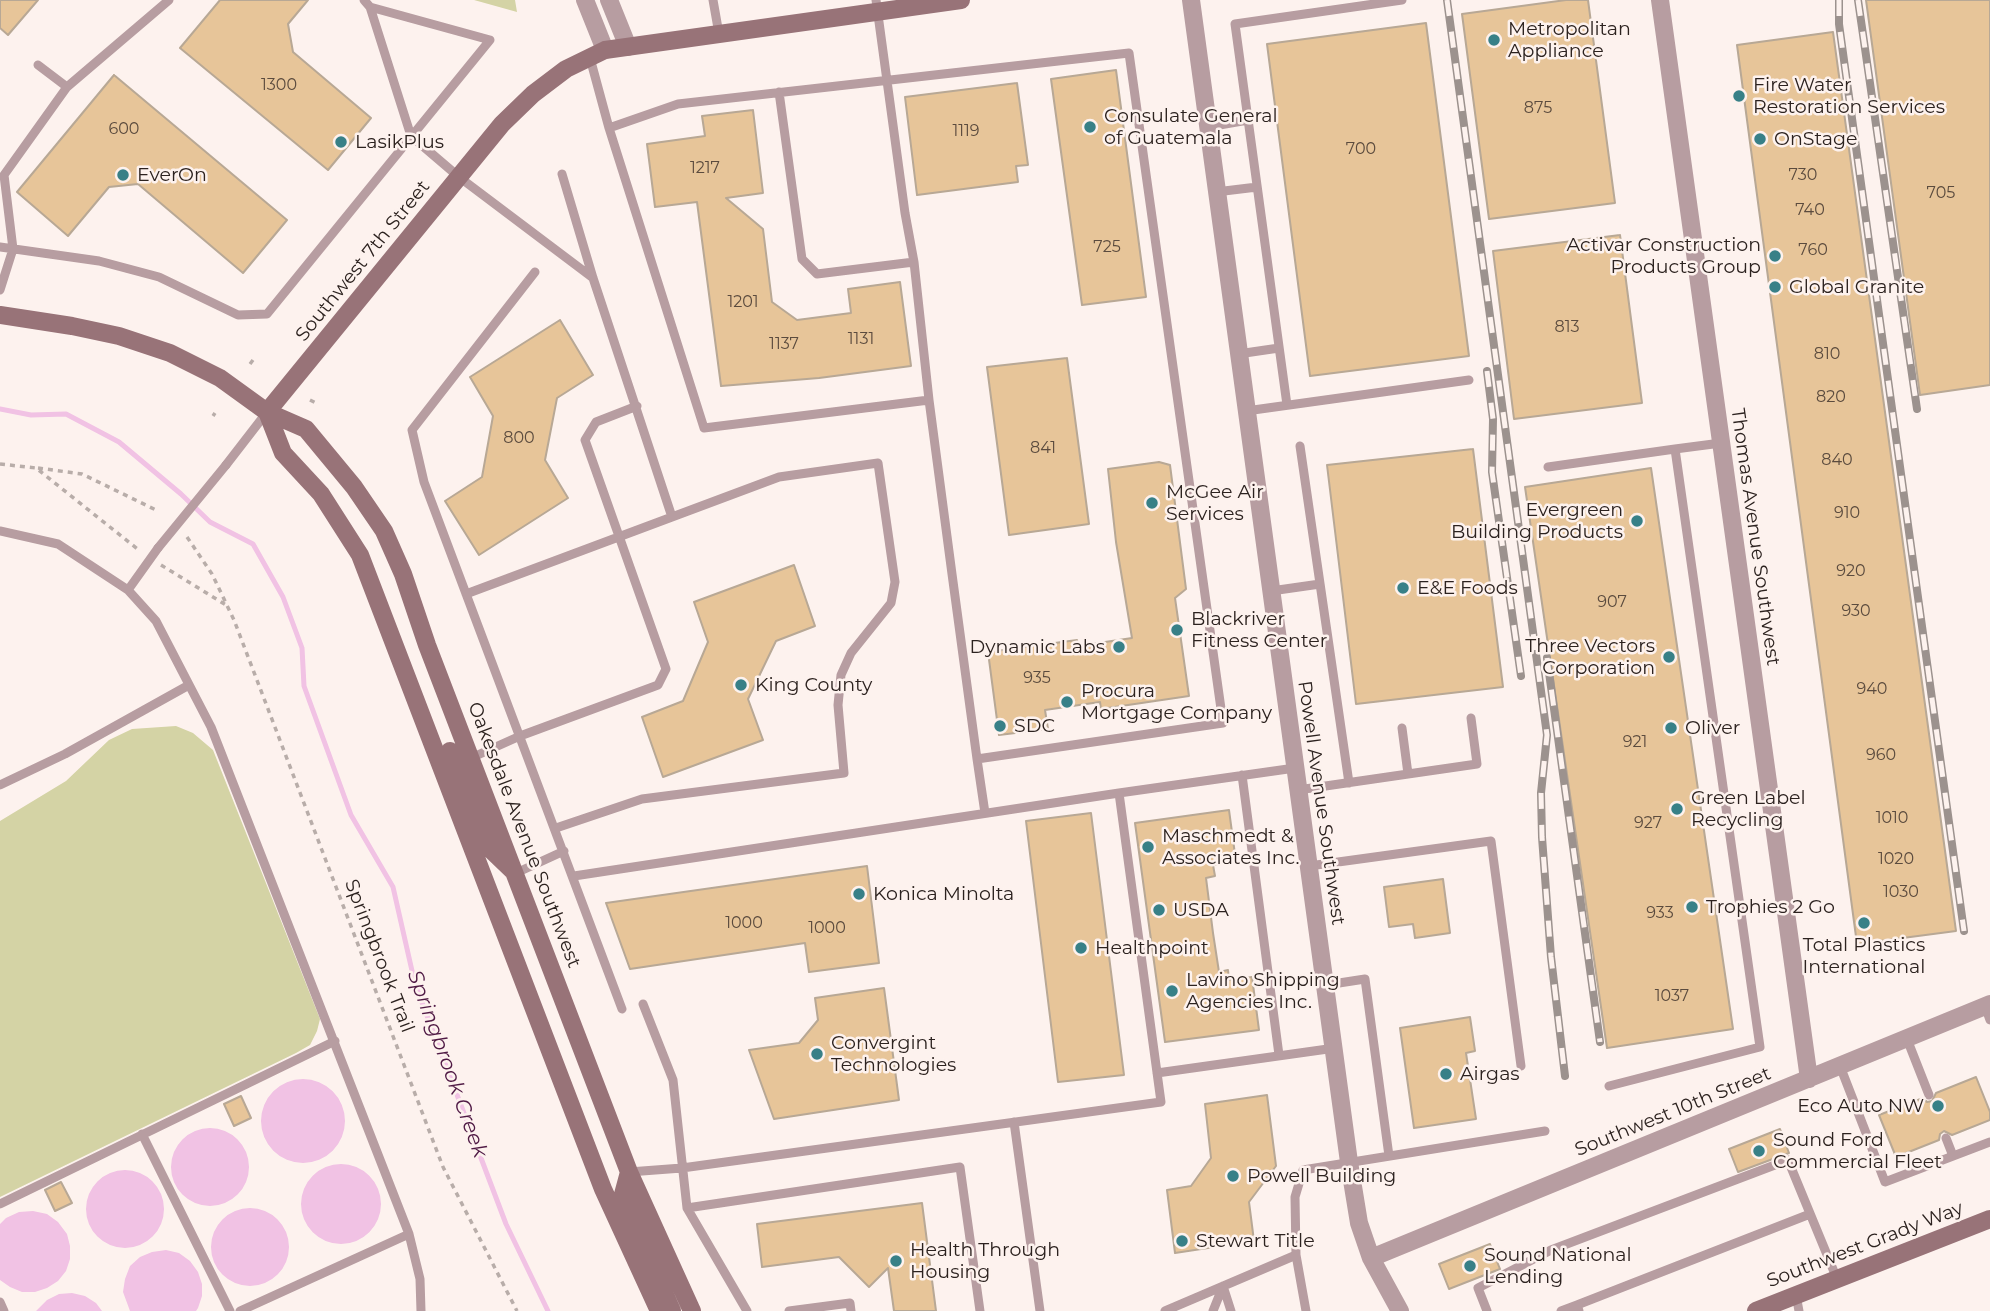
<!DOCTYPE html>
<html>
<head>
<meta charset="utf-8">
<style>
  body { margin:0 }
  canvas { display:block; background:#fdf2ee }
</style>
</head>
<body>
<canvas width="1990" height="1311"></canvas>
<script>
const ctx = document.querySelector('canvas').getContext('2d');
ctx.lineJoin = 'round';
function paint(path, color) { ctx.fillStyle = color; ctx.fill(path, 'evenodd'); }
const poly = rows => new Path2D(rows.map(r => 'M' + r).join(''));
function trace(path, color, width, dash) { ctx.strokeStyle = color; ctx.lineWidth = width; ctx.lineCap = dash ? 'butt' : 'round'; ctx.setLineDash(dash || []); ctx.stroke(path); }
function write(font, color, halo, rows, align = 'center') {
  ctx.font = font + ' Montserrat,sans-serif'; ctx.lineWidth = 5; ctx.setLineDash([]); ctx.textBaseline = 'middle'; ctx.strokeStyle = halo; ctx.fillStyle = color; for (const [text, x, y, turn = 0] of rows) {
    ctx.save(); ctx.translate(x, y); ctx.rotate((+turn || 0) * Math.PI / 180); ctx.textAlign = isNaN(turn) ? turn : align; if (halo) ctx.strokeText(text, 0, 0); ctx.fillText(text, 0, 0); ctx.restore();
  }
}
paint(poly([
  [474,0,515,0,517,12],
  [176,726,193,733,213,750,320,1019,317,1031,310,1045,296,1053,0,1197,0,821,66,781,109,740,132,729]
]), '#d4d3a5');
paint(poly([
  '261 1121a42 42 0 1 1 84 0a42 42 0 1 1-84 0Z',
  '171 1167a39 39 0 1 1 78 0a39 39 0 1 1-78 0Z',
  '301 1204a40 40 0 1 1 80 0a40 40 0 1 1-80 0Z',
  '86 1209a39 39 0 1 1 78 0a39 39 0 1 1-78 0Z',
  '211 1247a39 39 0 1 1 78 0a39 39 0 1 1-78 0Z',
  [33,1211,47,1214,58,1222,67,1234,70,1246,70,1259,66,1271,58,1281,47,1288,35,1292,22,1292,10,1287,0,1280,0,1224,6,1218,19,1212],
  [166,1250,179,1253,190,1261,198,1272,202,1284,202,1296,198,1308,196,1311,130,1311,123,1292,125,1279,130,1266,140,1257,152,1252],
  [72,1293,85,1296,96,1303,102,1311,36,1311,47,1300,59,1294]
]), '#f1c2e4');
trace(poly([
  [0,409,31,415,66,414,119,442,181,494,210,522,253,544,283,597,302,648,304,686,351,815,393,887,415,984,506,1224,548,1311]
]), '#f1c2e4', 5);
const building = poly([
  [0,0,38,0,8,35,0,28,0,0],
  [220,0,308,0,288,24,293,52,371,118,328,170,180,48,220,0],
  [1566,0,1588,0,1615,203,1489,219,1462,14,1566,0],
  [1866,0,1990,0,1990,385,1920,395,1866,0],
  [1426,23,1469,356,1310,376,1267,44,1426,23],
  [1833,32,1956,931,1857,944,1737,45,1833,32],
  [1116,70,1146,297,1082,305,1051,79,1116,70],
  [114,75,287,220,243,273,138,184,109,187,68,236,17,192,114,75],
  [1017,83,1028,165,1016,166,1018,182,917,195,905,97,1017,83],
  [753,110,763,193,726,198,763,229,772,302,797,320,851,313,848,289,900,282,911,366,819,378,721,386,697,202,655,207,647,144,705,136,702,116,753,110],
  [1620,235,1642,403,1514,419,1493,251,1620,235],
  [560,320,593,375,557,398,545,460,568,498,479,555,445,501,482,477,493,416,470,377,560,320],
  [1067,358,1089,524,1009,535,987,367,1067,358],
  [1473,449,1503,687,1356,704,1327,465,1473,449],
  [1159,462,1170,465,1186,589,1175,598,1189,696,1101,709,1100,702,1045,710,1048,729,999,735,988,652,1077,640,1078,646,1132,638,1116,542,1108,469,1159,462],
  [1651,468,1733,1029,1607,1048,1525,487,1651,468],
  [794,565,815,626,776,641,748,699,763,740,663,777,642,717,683,701,708,642,694,602,794,565],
  [1229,810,1236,862,1213,865,1215,876,1206,878,1213,933,1219,972,1228,970,1229,980,1252,977,1259,1030,1165,1042,1135,823,1229,810],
  [1091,813,1124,1075,1058,1082,1026,821,1091,813],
  [867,866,879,963,809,972,805,943,630,969,606,903,867,866],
  [1443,879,1450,933,1415,938,1413,924,1389,927,1384,887,1443,879],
  [884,988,899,1100,774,1119,749,1050,799,1043,818,1020,815,998,884,988],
  [1470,1017,1475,1051,1466,1053,1476,1119,1414,1128,1400,1028,1470,1017],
  [1976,1077,1990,1112,1990,1120,1952,1135,1944,1131,1940,1134,1939,1140,1896,1157,1879,1115,1923,1098,1927,1102,1932,1101,1936,1093,1976,1077],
  [1267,1095,1276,1166,1249,1202,1254,1241,1175,1253,1167,1190,1191,1186,1211,1158,1205,1104,1267,1095],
  [241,1096,251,1118,234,1126,224,1104,241,1096],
  [1780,1129,1789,1153,1738,1172,1729,1149,1780,1129],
  [61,1182,72,1203,55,1211,45,1190,61,1182],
  [922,1203,936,1311,894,1311,888,1268,869,1287,839,1257,762,1267,757,1224,922,1203],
  [1490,1244,1500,1269,1449,1289,1439,1264,1490,1244]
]);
paint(building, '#e7c599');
trace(building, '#b8a895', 2);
trace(poly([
  [250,364,253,360,256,364],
  [310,400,316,403],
  [213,416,215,413],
  [0,464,36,468,140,551],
  [38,468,82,474,156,510],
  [187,537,212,574,234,620,443,1167,517,1311],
  [161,565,226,605]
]), '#b8ada9', 3.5, [5, 5]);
trace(poly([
  [713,0,719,34],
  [876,0,905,213,914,262,929,400],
  [370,7,411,136,459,177,593,278],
  [590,58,609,128],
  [38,65,67,87],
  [779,92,802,259,817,274,914,262],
  [1208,127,1248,120],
  [562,174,593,278,672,517],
  [1216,192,1257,187],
  [0,247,99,261,159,277,238,315,267,314,490,40,370,7,364,0],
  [535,272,412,430,424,482,622,1009],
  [0,290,13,249,4,175,67,87,169,0],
  [1238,354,1279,348],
  [1287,405,1235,24,1402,0],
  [1246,411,1469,380],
  [1300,446,1349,783],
  [1675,449,1721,443],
  [226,465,267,412],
  [1548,467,1675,449,1760,1047,1609,1086],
  [0,531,58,544,128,590,156,621,211,727,409,1234,420,1279,421,1311],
  [128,590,158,548],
  [1271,591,1320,584],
  [466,594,779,477,878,463,895,582,891,603,851,653,841,675,838,705,844,773,642,799,556,828],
  [471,758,520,736,658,685,666,669,585,440,596,422,637,406],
  [977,759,1223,723,1129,53,678,104,609,128,704,428,929,400,952,574,977,759,985,813],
  [1408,774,1477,764,1471,718],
  [1242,775,1279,1055],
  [0,785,65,754,189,685],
  [1298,790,1408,774,1402,728],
  [1119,793,1295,768],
  [1309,866,1491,841,1521,1066],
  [516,873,564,851],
  [574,876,1119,793,1161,1102,682,1168,629,1172],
  [1326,985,1365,979,1389,1156],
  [643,1004,673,1080,687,1208,747,1311],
  [1985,1006,1990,1020],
  [1907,1039,1929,1095],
  [1840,1066,1885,1182,1990,1142],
  [1157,1073,1335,1048],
  [1014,1122,1040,1311],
  [142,1134,230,1311],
  [1946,1138,1953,1156],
  [0,1204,335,1041],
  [687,1208,960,1167,980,1311],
  [1223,1286,1231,1311],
  [1796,1295,1799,1311],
  [0,1302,4,1311],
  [1577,1305,1810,1214],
  [240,1311,409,1234],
  [789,1311,850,1303,851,1311],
  [1165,1311,1296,1255],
  [1213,1311,1223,1286],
  [1306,1311,1296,1255,1295,1197,1303,1170,1545,1131],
  [1487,1311,1478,1288,1551,1250,1788,1160,1837,1279],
  [1561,1311,1577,1305,1579,1311]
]), '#b79da1', 9);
trace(poly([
  [585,0,605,50],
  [609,0,628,47],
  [1191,0,1349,1162,1359,1223,1371,1258,1400,1311],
  [1660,0,1809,1079],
  [1371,1258,1990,1004]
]), '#b79da1', 18);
trace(poly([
  [0,315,72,326,119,336,170,353,220,378,267,412,306,429,354,487,384,531,403,574,427,645,629,1172,692,1311],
  [267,412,283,453,321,494,360,555,603,1189,659,1311],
  [267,412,502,124,533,94,566,69,605,50,961,0],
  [450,751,486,845,512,870],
  [629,1172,622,1198,672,1311],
  [1756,1311,1990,1219]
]), '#987378', 18);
const rail = poly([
  [1447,0,1547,735,1541,793,1542,837,1551,957,1565,1076],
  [1839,0,1839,24,1964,931],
  [1858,0,1917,409],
  [1487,371,1493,419,1492,472,1521,676],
  [1547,658,1600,1042]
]);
trace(rail, '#9c928e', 8);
trace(rail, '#fdf2ee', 5, [16]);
trace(poly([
  [158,548,226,465]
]), '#b79da1', 9);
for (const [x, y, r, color] of [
  [1494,40,7,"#388087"],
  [1739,96,7,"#388087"],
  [1090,127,7,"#388087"],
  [1760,139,7,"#388087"],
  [341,142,7,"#388087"],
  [123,175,7,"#388087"],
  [1775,256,7,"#388087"],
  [1775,287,7,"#388087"],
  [1152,503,7,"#388087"],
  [1637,521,7,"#388087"],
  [1403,588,7,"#388087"],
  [1177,630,7,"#388087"],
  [1119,647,7,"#388087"],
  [1669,657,7,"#388087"],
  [741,685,7,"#388087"],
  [1067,702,7,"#388087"],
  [1000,726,7,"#388087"],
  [1671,728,7,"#388087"],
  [1677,809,7,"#388087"],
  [1148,847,7,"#388087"],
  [859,894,7,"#388087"],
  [1692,907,7,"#388087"],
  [1159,910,7,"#388087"],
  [1864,923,7,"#388087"],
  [1081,948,7,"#388087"],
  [1172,991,7,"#388087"],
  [817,1054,7,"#388087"],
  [1446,1074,7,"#388087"],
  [1938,1106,7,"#388087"],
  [1759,1151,7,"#388087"],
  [1233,1176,7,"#388087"],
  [1182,1241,7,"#388087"],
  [896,1261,7,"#388087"],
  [1470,1266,7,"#388087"]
]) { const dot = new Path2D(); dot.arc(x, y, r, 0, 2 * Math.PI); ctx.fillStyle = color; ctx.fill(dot); trace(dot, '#fdf2ee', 2.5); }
write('16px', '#5b4b3e', null, [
  ["1300",279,85],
  ["875",1538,108],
  ["600",124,129],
  ["1119",966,131],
  ["700",1361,149],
  ["1217",705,168],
  ["730",1803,175],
  ["705",1941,193],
  ["740",1810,210],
  ["725",1107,247],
  ["760",1813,250],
  ["1201",743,302],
  ["813",1567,327],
  ["1131",861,339],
  ["1137",784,344],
  ["810",1827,354],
  ["820",1831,397],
  ["800",519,438],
  ["841",1043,448],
  ["840",1837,460],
  ["910",1847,513],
  ["920",1851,571],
  ["907",1612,602],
  ["930",1856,611],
  ["935",1037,678],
  ["940",1872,689],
  ["921",1635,742],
  ["960",1881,755],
  ["1010",1892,818],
  ["927",1648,823],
  ["1020",1896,859],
  ["1030",1901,892],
  ["933",1660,913],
  ["1000",744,923],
  ["1000",827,928],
  ["1037",1672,996]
]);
write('19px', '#2c221f', '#fdf2ee', [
  ["Metropolitan",1508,29],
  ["Appliance",1508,51],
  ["Fire Water",1753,85],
  ["Restoration Services",1753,107],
  ["Consulate General",1104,116],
  ["of Guatemala",1104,138],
  ["OnStage",1774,139],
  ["LasikPlus",355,142],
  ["EverOn",137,175],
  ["Activar Construction",1761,245,"right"],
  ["Products Group",1761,267,"right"],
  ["Global Granite",1789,287],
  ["McGee Air",1166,492],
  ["Services",1166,514],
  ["Evergreen",1623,510,"right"],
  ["Building Products",1623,532,"right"],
  ["E&E Foods",1417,588],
  ["Blackriver",1191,619],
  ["Fitness Center",1191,641],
  ["Three Vectors",1655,646,"right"],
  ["Corporation",1655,668,"right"],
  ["Dynamic Labs",1105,647,"right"],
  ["King County",755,685],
  ["Procura",1081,691],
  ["Mortgage Company",1081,713],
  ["SDC",1014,726],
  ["Oliver",1685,728],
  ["Green Label",1691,798],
  ["Recycling",1691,820],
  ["Maschmedt &",1162,836],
  ["Associates Inc.",1162,858],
  ["Konica Minolta",873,894],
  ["Trophies 2 Go",1706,907],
  ["USDA",1173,910],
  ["Total Plastics",1864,945,"center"],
  ["International",1864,967,"center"],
  ["Healthpoint",1095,948],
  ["Lavino Shipping",1186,980],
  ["Agencies Inc.",1186,1002],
  ["Convergint",831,1043],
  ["Technologies",831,1065],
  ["Airgas",1460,1074],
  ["Eco Auto NW",1924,1106,"right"],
  ["Sound Ford",1773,1140],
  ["Commercial Fleet",1773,1162],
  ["Powell Building",1247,1176],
  ["Stewart Title",1196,1241],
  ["Health Through",910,1250],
  ["Housing",910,1272],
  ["Sound National",1484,1255],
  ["Lending",1484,1277]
], 'left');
write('19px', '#2c221f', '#fdf2ee', [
  ["Southwest 7th Street",363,261,-51],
  ["Thomas Avenue Southwest",1755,537,82],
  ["Powell Avenue Southwest",1321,803,82],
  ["Oakesdale Avenue Southwest",524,835,69],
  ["Springbrook Trail",379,956,69],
  ["Southwest 10th Street",1673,1112,-22],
  ["Southwest Grady Way",1865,1245,-21]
]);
write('italic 21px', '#4f1944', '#fdf2ee', [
  ["Springbrook Creek",447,1064,70]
]);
</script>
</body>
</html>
